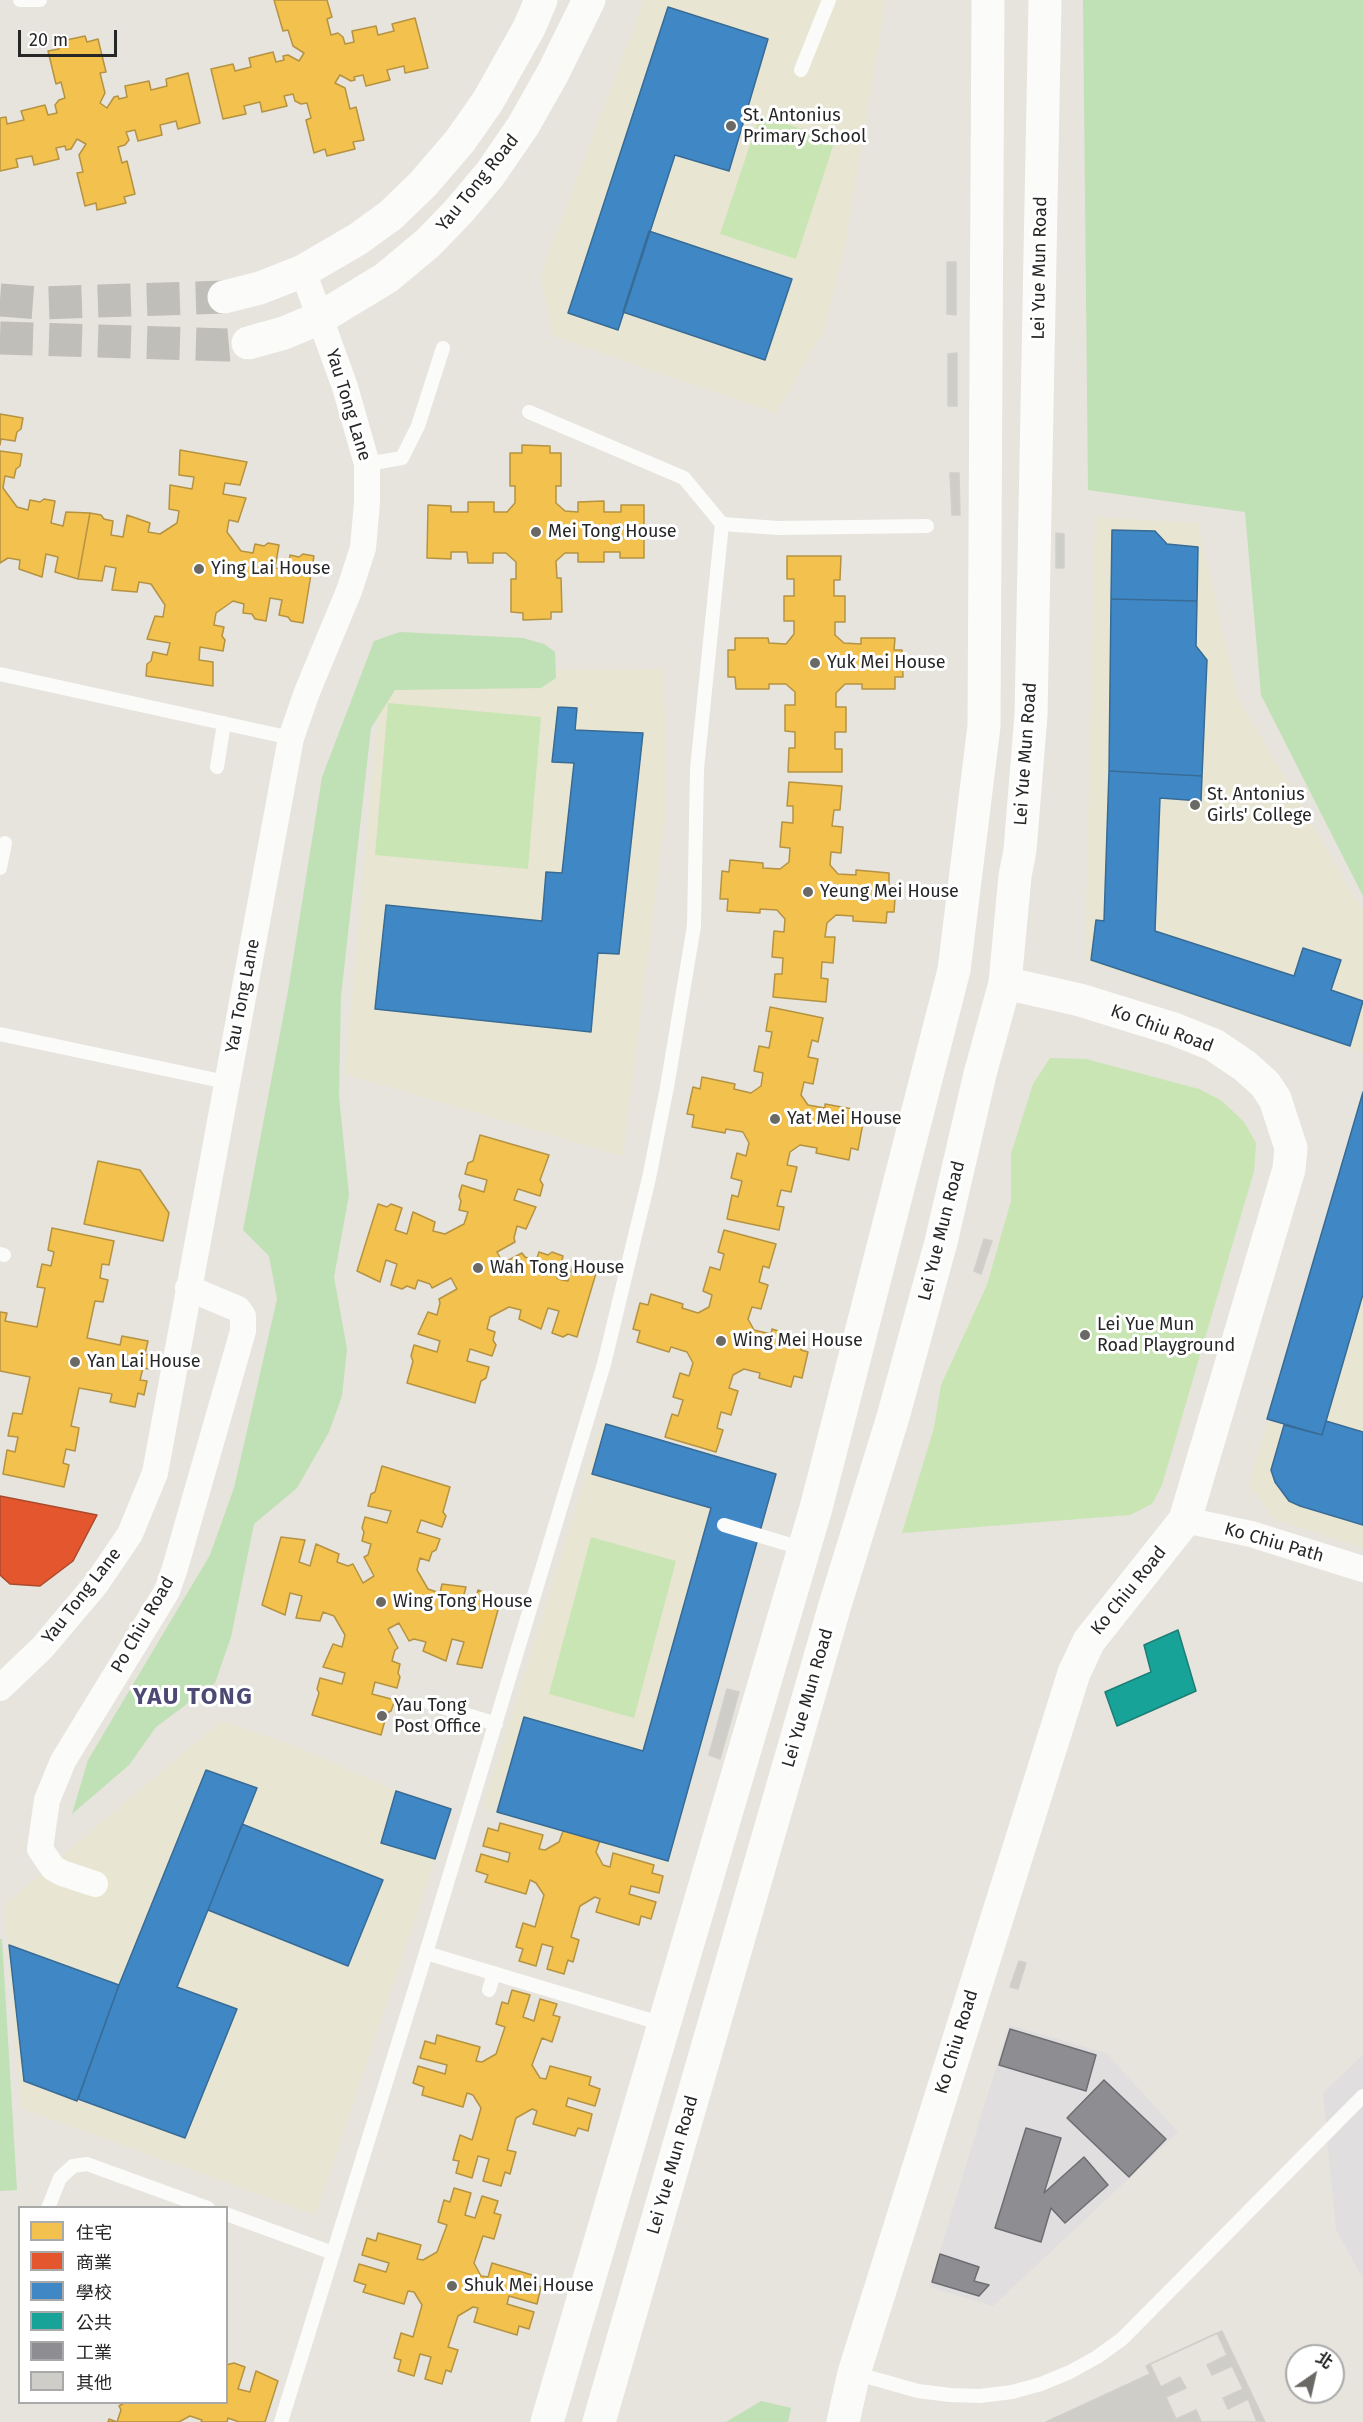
<!DOCTYPE html>
<html>
<head>
<meta charset="utf-8">
<style>
  body { margin:0 }
  #map { position:relative; width:1363px; height:2422px; overflow:hidden; background:#e6e4dc; font-family:"Fira Sans","Noto Sans TC",sans-serif }
  canvas { display:block }
  .legend { position:absolute; left:18px; top:2206px; width:210px; height:198px; box-sizing:border-box; background:#fff; border:2px solid #a9a9a9; margin:0; padding:8px 10px; list-style:none; font-size:18px; color:#272727 }
  .legend li { display:flex; align-items:center; gap:12px; height:30px }
  .legend b { width:30px; border:2px solid #a9a9a9 }
  .north { position:absolute; left:1285px; top:2344px; width:60px; height:60px; box-sizing:border-box; background:#fff; border:2px solid #a9a9a9; border-radius:50%; rotate:34deg; font-size:16px; font-weight:700; line-height:24px; text-align:center; color:#272727 }
  .north::after { content:''; display:block; margin:auto; width:21px; height:27px; background:#6a6966; clip-path:polygon(50% 0,100% 100%,50% 72%,0 100%) }
  .scale { position:absolute; left:18px; top:30px; width:99px; height:27px; box-sizing:border-box; border:3px solid #272727; border-top:0; padding-left:8px; font-size:18px; line-height:21px; white-space:nowrap; color:#272727; -webkit-text-stroke:4px #fff; paint-order:stroke }
</style>
</head>
<body>
<div id="map">
<canvas width="1363" height="2422"></canvas>
<ul class="legend">
<li><b style="height:16px;background:#f2c14e"></b>住宅</li>
<li><b style="height:16px;background:#e4572e"></b>商業</li>
<li><b style="height:16px;background:#3f88c5"></b>學校</li>
<li><b style="height:16px;background:#17a398"></b>公共</li>
<li><b style="height:16px;background:#8d8d92"></b>工業</li>
<li><b style="height:16px;background:#cecdc8"></b>其他</li>
</ul>
<div class="north">北</div>
<div class="scale">20 m</div>
</div>
<script>
const ctx = document.querySelector('canvas').getContext('2d');
ctx.lineJoin = 'round';
function paint(path, color) { ctx.fillStyle = color; ctx.fill(path, 'evenodd'); }
const poly = rows => new Path2D(rows.map(r => 'M' + r).join(''));
function trace(path, color, width, dash) { ctx.strokeStyle = color; ctx.lineWidth = width; ctx.lineCap = dash ? 'butt' : 'round'; ctx.setLineDash(dash || []); ctx.stroke(path); }
function write(font, color, halo, rows, align = 'center') {
  ctx.font = font + ' "Fira Sans",sans-serif'; ctx.lineWidth = 6; ctx.setLineDash([]); ctx.textBaseline = 'middle'; ctx.strokeStyle = halo; ctx.fillStyle = color; for (const [text, x, y, turn = 0] of rows) {
    ctx.save(); ctx.translate(x, y); ctx.rotate((+turn || 0) * Math.PI / 180); ctx.textAlign = isNaN(turn) ? turn : align; if (halo) ctx.strokeText(text, 0, 0); ctx.fillText(text, 0, 0); ctx.restore();
  }
}
paint(poly([
  [1009,2025,1106,2053,1178,2132,993,2306,929,2287],
  [1363,2055,1363,2278,1336,2230,1323,2093]
]), '#e1dedf');
paint(poly([
  [644,0,886,0,844,252,825,328,776,413,553,336,540,276],
  [1095,517,1198,523,1238,698,1363,911,1363,1052,1085,961],
  [664,669,666,811,623,1156,345,1074,380,693,379,671],
  [1363,1090,1363,1548,1275,1519,1249,1485],
  [603,1421,776,1474,667,1869,483,1808],
  [221,1721,300,1748,396,1791,451,1809,421,1903,316,2215,21,2108,4,1905]
]), '#e8e6d2');
paint(poly([
  [1083,0,1363,0,1363,896,1261,695,1245,512,1088,490],
  [400,632,523,638,544,644,555,652,556,678,541,688,395,690,371,728,341,996,339,1096,349,1195,334,1277,347,1349,342,1396,329,1432,297,1488,254,1524,231,1637,215,1683,156,1727,129,1765,72,1814,88,1760,210,1555,234,1488,277,1299,269,1256,243,1230,288,991,322,777,374,641],
  [0,1939,2,1939,17,2190,0,2191],
  [761,2401,791,2408,788,2422,726,2422]
]), '#c0e0b6');
paint(poly([
  [760,115,835,140,796,259,720,234],
  [388,703,541,717,528,869,375,855],
  [1050,1058,1086,1059,1199,1089,1222,1101,1244,1122,1256,1143,1254,1171,1162,1485,1152,1504,1130,1515,902,1533,934,1428,941,1385,987,1285,1011,1201,1011,1154,1033,1084],
  [591,1537,676,1561,634,1718,549,1694]
]), '#c9e5b4');
const homes = poly([
  [274,0,327,0,332,17,327,19,331,35,338,33,343,37,345,44,354,42,352,31,376,26,378,35,394,31,392,24,415,18,428,68,405,73,404,66,387,70,390,80,366,86,363,75,354,77,355,80,351,81,340,75,335,83,345,88,350,109,356,107,364,140,353,142,355,149,327,156,325,149,314,153,306,120,311,118,307,103,301,104,295,101,293,94,284,96,287,106,262,112,260,102,244,106,246,114,223,119,211,69,233,64,235,71,251,67,249,58,273,52,276,62,284,60,283,56,288,55,299,61,304,53,293,46,288,30,283,31,274,0],
  [85,36,87,42,98,39,106,72,100,73,105,93,100,103,107,108,114,97,118,96,119,99,127,97,125,86,149,81,151,90,167,86,166,79,188,73,200,123,178,129,176,121,160,125,162,135,138,141,135,130,126,132,129,140,125,145,118,147,122,163,127,161,135,194,124,197,126,203,97,210,96,203,85,206,77,173,83,172,79,155,86,144,77,139,71,149,66,150,65,146,56,148,59,159,34,165,32,156,16,159,18,167,0,171,0,118,6,117,7,124,24,120,21,111,45,105,48,115,57,113,55,105,59,100,65,98,61,82,56,84,48,51,59,49,57,42,85,36],
  [0,414,23,418,21,429,17,432,15,441,1,439,0,445,0,414],
  [522,445,550,446,550,453,561,453,561,486,556,486,556,503,565,511,578,512,578,502,604,501,604,512,621,512,621,505,644,505,644,558,620,558,620,552,604,552,604,562,578,562,578,553,565,553,556,561,557,578,561,578,562,612,551,612,551,619,523,620,523,613,511,612,511,579,516,579,516,562,506,553,493,553,493,563,468,563,467,552,451,552,451,559,427,558,428,505,451,506,451,512,468,512,468,502,494,502,494,512,507,512,515,503,515,486,510,486,510,453,522,453,522,445],
  [180,450,247,462,240,485,225,483,223,494,246,498,238,522,229,520,227,532,241,551,253,553,255,544,264,546,268,543,279,545,275,568,288,570,290,555,299,557,303,554,314,556,303,623,291,621,288,617,279,615,282,600,270,598,266,621,255,619,252,614,243,613,244,604,233,601,216,613,214,625,224,627,222,636,225,640,223,651,200,647,199,660,213,662,213,686,146,676,147,664,151,661,153,652,167,655,170,643,147,639,155,616,163,617,165,605,151,584,139,582,137,592,112,590,116,568,105,566,102,581,78,579,90,513,101,515,104,519,113,521,111,535,123,537,127,515,150,523,148,532,160,534,177,523,179,511,169,509,170,485,192,489,194,477,179,475,180,450],
  [0,451,22,454,20,466,16,469,14,478,5,476,3,488,17,507,28,510,30,500,40,502,44,499,55,501,51,523,63,526,66,512,90,513,78,579,55,572,58,557,46,554,42,577,19,569,20,560,8,558,0,563,0,451],
  [787,556,841,556,840,580,834,580,834,596,845,596,845,622,835,622,835,635,844,643,861,644,861,638,895,638,894,650,902,650,903,677,895,677,895,689,862,689,862,684,845,684,836,693,836,707,846,707,846,732,835,732,835,749,842,749,842,772,788,772,789,748,795,748,795,732,785,731,785,705,795,705,795,692,786,684,769,684,769,689,736,689,735,677,728,677,728,650,735,650,735,638,768,638,769,643,786,644,794,634,794,621,784,621,784,596,794,596,794,579,787,579,787,556],
  [789,782,842,786,840,810,834,810,832,826,843,827,841,853,831,852,830,865,838,874,856,875,856,870,889,873,889,885,896,885,894,912,887,912,886,923,853,921,853,916,836,915,827,923,825,937,835,937,833,963,822,962,821,978,828,979,826,1002,773,997,775,974,782,974,783,958,772,957,774,931,784,932,785,919,777,910,760,909,760,913,727,911,728,899,720,899,722,871,729,872,730,860,763,863,763,868,780,869,789,862,790,848,780,847,782,822,793,823,793,806,787,806,789,782],
  [770,1007,823,1018,818,1042,812,1040,808,1057,818,1059,813,1084,804,1082,801,1095,808,1105,825,1108,825,1104,858,1110,856,1122,863,1123,858,1150,851,1148,849,1160,816,1153,817,1148,800,1145,790,1152,787,1165,797,1167,791,1192,781,1190,777,1206,784,1207,779,1230,727,1219,732,1195,738,1197,742,1181,731,1178,737,1153,746,1156,749,1143,743,1132,726,1129,725,1133,692,1127,694,1115,687,1114,693,1087,700,1089,702,1077,735,1084,734,1089,751,1093,761,1086,763,1073,754,1071,759,1046,769,1048,772,1032,766,1031,770,1007],
  [480,1135,549,1155,540,1180,543,1185,540,1196,518,1189,514,1200,536,1207,526,1229,517,1226,514,1238,515,1242,497,1252,503,1263,522,1253,525,1257,536,1261,539,1252,548,1255,552,1252,563,1256,557,1278,562,1280,568,1281,575,1259,597,1270,577,1337,568,1334,563,1337,552,1333,559,1311,548,1308,541,1329,519,1319,521,1310,509,1307,490,1317,487,1329,495,1332,493,1340,496,1345,492,1356,470,1349,467,1361,489,1367,486,1378,481,1381,475,1403,407,1383,413,1361,411,1356,414,1345,437,1352,440,1341,418,1334,428,1312,437,1315,440,1303,439,1299,457,1289,451,1278,432,1288,430,1284,418,1280,415,1289,407,1286,402,1289,391,1285,397,1264,386,1260,380,1282,357,1271,378,1204,387,1207,391,1204,402,1208,395,1230,407,1234,413,1212,435,1222,433,1231,445,1234,464,1224,468,1212,459,1210,461,1201,459,1196,462,1185,484,1192,487,1180,465,1174,468,1163,473,1161,480,1135],
  [98,1161,140,1170,169,1213,163,1241,84,1224,98,1161],
  [52,1228,114,1241,109,1265,102,1264,100,1278,108,1280,103,1302,95,1301,87,1338,120,1345,122,1336,148,1341,145,1354,152,1356,149,1369,143,1368,140,1380,147,1381,144,1395,138,1393,135,1407,110,1402,112,1394,79,1388,71,1426,79,1428,75,1451,66,1449,63,1463,69,1465,64,1487,3,1474,7,1450,15,1452,18,1437,8,1436,13,1413,22,1414,30,1377,0,1371,0,1312,7,1313,5,1321,37,1327,45,1288,37,1287,42,1264,51,1266,54,1252,48,1250,52,1228],
  [724,1230,776,1244,769,1268,763,1266,759,1282,768,1285,761,1309,752,1307,748,1319,754,1330,771,1334,772,1329,804,1339,801,1350,808,1352,802,1378,794,1376,791,1387,759,1378,760,1373,744,1369,733,1375,729,1388,738,1391,731,1415,721,1412,717,1428,723,1430,716,1452,665,1437,672,1414,678,1416,683,1400,673,1397,680,1373,689,1376,693,1363,687,1352,671,1347,669,1352,637,1342,640,1331,633,1329,640,1303,648,1305,651,1294,683,1304,682,1308,698,1313,709,1307,712,1295,703,1291,710,1267,720,1270,724,1254,718,1252,724,1230],
  [382,1466,450,1487,443,1512,446,1516,442,1527,421,1520,417,1532,440,1539,436,1550,432,1552,429,1561,420,1558,417,1570,428,1589,440,1593,442,1584,466,1587,460,1609,472,1612,478,1590,501,1599,482,1668,457,1664,464,1642,452,1639,446,1661,423,1651,426,1642,414,1639,409,1641,399,1623,388,1629,398,1648,395,1650,392,1661,400,1664,398,1673,400,1677,397,1688,375,1682,372,1694,395,1700,391,1711,387,1713,381,1735,312,1715,319,1693,317,1689,320,1678,342,1684,345,1673,323,1667,333,1644,342,1647,345,1635,334,1616,323,1612,320,1621,296,1618,302,1596,290,1593,285,1615,262,1605,281,1537,305,1540,299,1562,310,1566,316,1544,339,1554,337,1562,348,1566,353,1564,363,1583,374,1576,364,1557,368,1555,371,1544,362,1541,364,1532,362,1528,365,1517,387,1523,391,1511,368,1506,371,1494,375,1492,382,1466],
  [575,1778,593,1783,587,1805,597,1808,604,1786,620,1791,617,1803,623,1804,616,1829,605,1826,596,1852,603,1865,610,1867,613,1853,654,1865,652,1873,663,1876,659,1893,631,1886,629,1894,656,1902,651,1919,641,1916,639,1925,596,1912,600,1899,595,1897,580,1906,571,1937,579,1940,573,1962,568,1960,564,1974,547,1969,553,1947,542,1944,536,1966,519,1961,523,1949,516,1947,523,1923,535,1927,544,1895,536,1883,530,1880,526,1894,485,1882,488,1875,476,1871,481,1854,508,1862,510,1853,483,1846,488,1828,498,1831,500,1823,543,1835,539,1849,545,1850,559,1842,569,1815,560,1812,566,1790,572,1792,575,1778],
  [512,1990,530,1995,523,2017,534,2021,540,1999,557,2004,553,2015,560,2017,552,2042,542,2038,532,2065,540,2078,546,2079,550,2066,591,2077,589,2085,600,2089,595,2106,568,2098,566,2106,592,2114,588,2131,578,2128,575,2136,533,2124,537,2111,532,2109,516,2118,507,2150,516,2152,510,2174,505,2172,501,2186,483,2181,489,2159,478,2156,472,2178,456,2173,459,2161,453,2160,460,2135,472,2140,481,2108,473,2095,467,2093,463,2107,422,2095,424,2087,413,2083,418,2066,445,2074,447,2065,420,2058,425,2041,435,2044,437,2035,480,2047,476,2061,482,2062,496,2054,505,2027,496,2024,502,2002,508,2004,512,1990],
  [454,2188,471,2193,465,2215,475,2218,482,2196,498,2201,494,2213,501,2215,494,2239,483,2236,474,2263,481,2276,488,2277,492,2263,532,2275,530,2283,541,2287,537,2304,509,2296,507,2304,534,2312,529,2329,519,2326,517,2335,474,2322,478,2308,473,2307,458,2316,448,2347,458,2350,451,2372,446,2370,442,2384,425,2379,431,2357,420,2354,414,2376,398,2371,401,2360,394,2358,401,2333,413,2337,422,2305,414,2292,408,2291,404,2304,363,2292,366,2285,354,2281,359,2264,386,2272,389,2263,362,2255,367,2238,376,2241,378,2233,421,2245,417,2259,423,2260,437,2252,447,2225,438,2222,444,2200,450,2202,454,2188],
  [234,2363,245,2367,238,2389,250,2392,256,2371,278,2381,265,2422,239,2422,228,2418,227,2422,201,2422,202,2420,190,2416,179,2422,108,2422,109,2419,117,2422,121,2410,119,2406,126,2402,226,2402,226,2365,234,2363]
]);
paint(homes, '#f2c14e');
trace(homes, '#b59342', 1.5);
const shops = poly([
  [0,1496,97,1515,73,1561,40,1586,10,1584,0,1575,0,1496]
]);
paint(shops, '#e4572e');
trace(shops, '#ab492c', 1.5);
const schools = poly([
  [668,7,768,39,729,171,675,155,618,330,568,313,668,7],
  [649,231,792,279,765,360,623,312,649,231],
  [1112,530,1155,531,1167,544,1198,547,1197,601,1111,599,1112,530],
  [1111,599,1197,601,1196,646,1207,660,1202,776,1109,771,1111,599],
  [558,707,577,708,575,730,643,733,619,954,598,953,591,1032,375,1009,386,905,542,921,546,872,562,873,574,763,552,762,558,707],
  [1109,771,1202,776,1201,801,1160,798,1155,931,1294,976,1303,948,1341,960,1331,990,1363,1001,1350,1046,1091,960,1096,920,1104,921,1109,771],
  [1363,1092,1363,1294,1322,1435,1267,1419,1363,1092],
  [1326,1421,1363,1432,1363,1525,1300,1506,1289,1501,1275,1482,1271,1470,1284,1425,1322,1435,1326,1421],
  [606,1424,776,1474,668,1861,497,1812,524,1717,643,1751,711,1508,592,1474,606,1424],
  [206,1770,257,1788,177,1987,237,2009,185,2138,78,2099,119,1985,206,1770],
  [396,1791,451,1809,435,1859,381,1843,396,1791],
  [242,1824,383,1880,348,1966,208,1910,242,1824],
  [9,1945,119,1985,77,2101,24,2081,9,1945]
]);
paint(schools, '#3f88c5');
trace(schools, '#386b96', 1.5);
const public = poly([
  [1178,1630,1196,1691,1117,1726,1105,1692,1151,1672,1144,1645,1178,1630]
]);
paint(public, '#17a398');
trace(public, '#1c7e76', 1.5);
const industry = poly([
  [1010,2029,1096,2055,1086,2091,999,2065,1010,2029],
  [1104,2080,1166,2139,1129,2177,1067,2118,1104,2080],
  [1026,2128,1061,2138,1044,2193,1084,2157,1108,2185,1065,2223,1051,2208,1041,2242,995,2228,1026,2128],
  [940,2254,979,2267,974,2281,989,2285,979,2296,932,2282,940,2254]
]);
paint(industry, '#8d8d92');
trace(industry, '#6e6e72', 1.5);
const building = poly([
  [947,262,956,262,956,315,947,314,947,262],
  [957,353,957,406,948,406,948,354,957,353],
  [950,473,959,473,960,515,952,515,950,473],
  [1056,533,1064,534,1064,568,1056,568,1056,533],
  [984,1239,992,1241,981,1274,974,1271,984,1239],
  [727,1689,739,1692,720,1759,709,1755,727,1689],
  [1019,1961,1026,1963,1018,1989,1010,1987,1019,1961],
  [1222,2331,1265,2422,1046,2422,1150,2374,1146,2366,1222,2331],
  [1217,2333,1227,2355,1207,2365,1212,2375,1232,2366,1243,2389,1223,2398,1228,2409,1248,2399,1257,2422,1199,2422,1201,2421,1196,2410,1176,2419,1166,2397,1186,2388,1180,2377,1161,2387,1150,2364,1217,2333]
]);
paint(building, '#cecdc8');
trace(building, '#d0cfc9', 1.5);
trace(poly([
  [0,300,39,303,224,297],
  [0,338,226,345,248,343]
]), '#c0beb8', 33, [33, 16]);
trace(poly([
  [20,0,40,0],
  [801,70,829,0],
  [529,412,684,478,722,524,778,528,927,526],
  [367,464,402,458,418,426,443,348],
  [0,674,291,738],
  [217,767,224,723],
  [0,868,5,843],
  [0,1034,226,1082],
  [0,1254,4,1255],
  [724,1525,804,1549],
  [430,1703,496,1724],
  [426,1953,663,2024],
  [489,1990,494,1973],
  [48,2208,60,2178,73,2166,87,2164,208,2208],
  [226,2214,333,2253],
  [854,2373,918,2391,950,2395,980,2396,1012,2392,1041,2384,1070,2372,1097,2357,1122,2339,1363,2096],
  [281,2422,426,1953,604,1364,649,1178,667,1087,694,926,697,769,722,524]
]), '#fbfbfa', 14);
trace(poly([
  [1185,1520,1251,1534,1363,1569],
  [0,1688,42,1648,96,1584,130,1534,155,1473,291,738,307,692,349,591,363,548,367,502,367,464,345,387,303,271],
  [95,1884,62,1873,53,1868,40,1849,47,1800,63,1761,167,1591,175,1568,243,1331,243,1316,238,1309,188,1288]
]), '#fbfbfa', 26);
trace(poly([
  [224,297,260,288,303,271,358,239,391,215,423,184,460,141,488,101,529,28,541,0],
  [248,343,284,333,320,318,386,278,428,243,458,212,490,174,523,126,553,73,589,0],
  [843,2422,854,2373,1074,1673,1089,1641,1185,1520,1289,1169,1291,1148,1275,1099,1265,1084,1245,1066,1214,1045,1174,1029,1080,1000,1005,983]
]), '#fbfbfa', 33);
trace(poly([
  [547,2422,816,1508,954,970,984,726,988,0],
  [599,2422,835,1605,893,1417,941,1242,980,1074,1005,983,1015,876,1020,850,1031,715,1045,0]
]), '#fbfbfa', 33);
for (const [x, y, r, color] of [
  [731,126,6,"#6a6966"],
  [536,532,6,"#6a6966"],
  [199,569,6,"#6a6966"],
  [815,663,6,"#6a6966"],
  [1195,805,6,"#6a6966"],
  [808,892,6,"#6a6966"],
  [775,1119,6,"#6a6966"],
  [478,1268,6,"#6a6966"],
  [1085,1335,6,"#6a6966"],
  [721,1341,6,"#6a6966"],
  [75,1362,6,"#6a6966"],
  [381,1602,6,"#6a6966"],
  [382,1716,6,"#6a6966"],
  [452,2286,6,"#6a6966"]
]) { const dot = new Path2D(); dot.arc(x, y, r, 0, 2 * Math.PI); ctx.fillStyle = color; ctx.fill(dot); trace(dot, '#fff', 2); }
write('18px', '#272727', '#fff', [
  ["St. Antonius",743,116],
  ["Primary School",743,137],
  ["Mei Tong House",548,532],
  ["Ying Lai House",211,569],
  ["Yuk Mei House",827,663],
  ["St. Antonius",1207,795],
  ["Girls' College",1207,816],
  ["Yeung Mei House",820,892],
  ["Yat Mei House",787,1119],
  ["Wah Tong House",490,1268],
  ["Lei Yue Mun",1097,1325],
  ["Road Playground",1097,1346],
  ["Wing Mei House",733,1341],
  ["Yan Lai House",87,1362],
  ["Wing Tong House",393,1602],
  ["Yau Tong",394,1706],
  ["Post Office",394,1727],
  ["Shuk Mei House",464,2286]
], 'left');
write('18px', '#272727', '#fff', [
  ["Yau Tong Road",478,183,-51],
  ["Lei Yue Mun Road",1040,268,-89],
  ["Yau Tong Lane",348,405,73],
  ["Lei Yue Mun Road",1026,754,-86],
  ["Yau Tong Lane",243,996,-79],
  ["Ko Chiu Road",1162,1029,20],
  ["Lei Yue Mun Road",942,1231,-76],
  ["Ko Chiu Path",1274,1543,16],
  ["Ko Chiu Road",1129,1591,-51],
  ["Yau Tong Lane",82,1596,-52],
  ["Po Chiu Road",143,1625,-60],
  ["Lei Yue Mun Road",808,1698,-74],
  ["Ko Chiu Road",957,2042,-73],
  ["Lei Yue Mun Road",673,2165,-74]
]);
ctx.letterSpacing = '1.5px';
write('bold 24px', '#4c4a74', '#fff', [
  ["YAU TONG",193,1697]
]);
ctx.letterSpacing = '0px';
</script>
</body>
</html>
